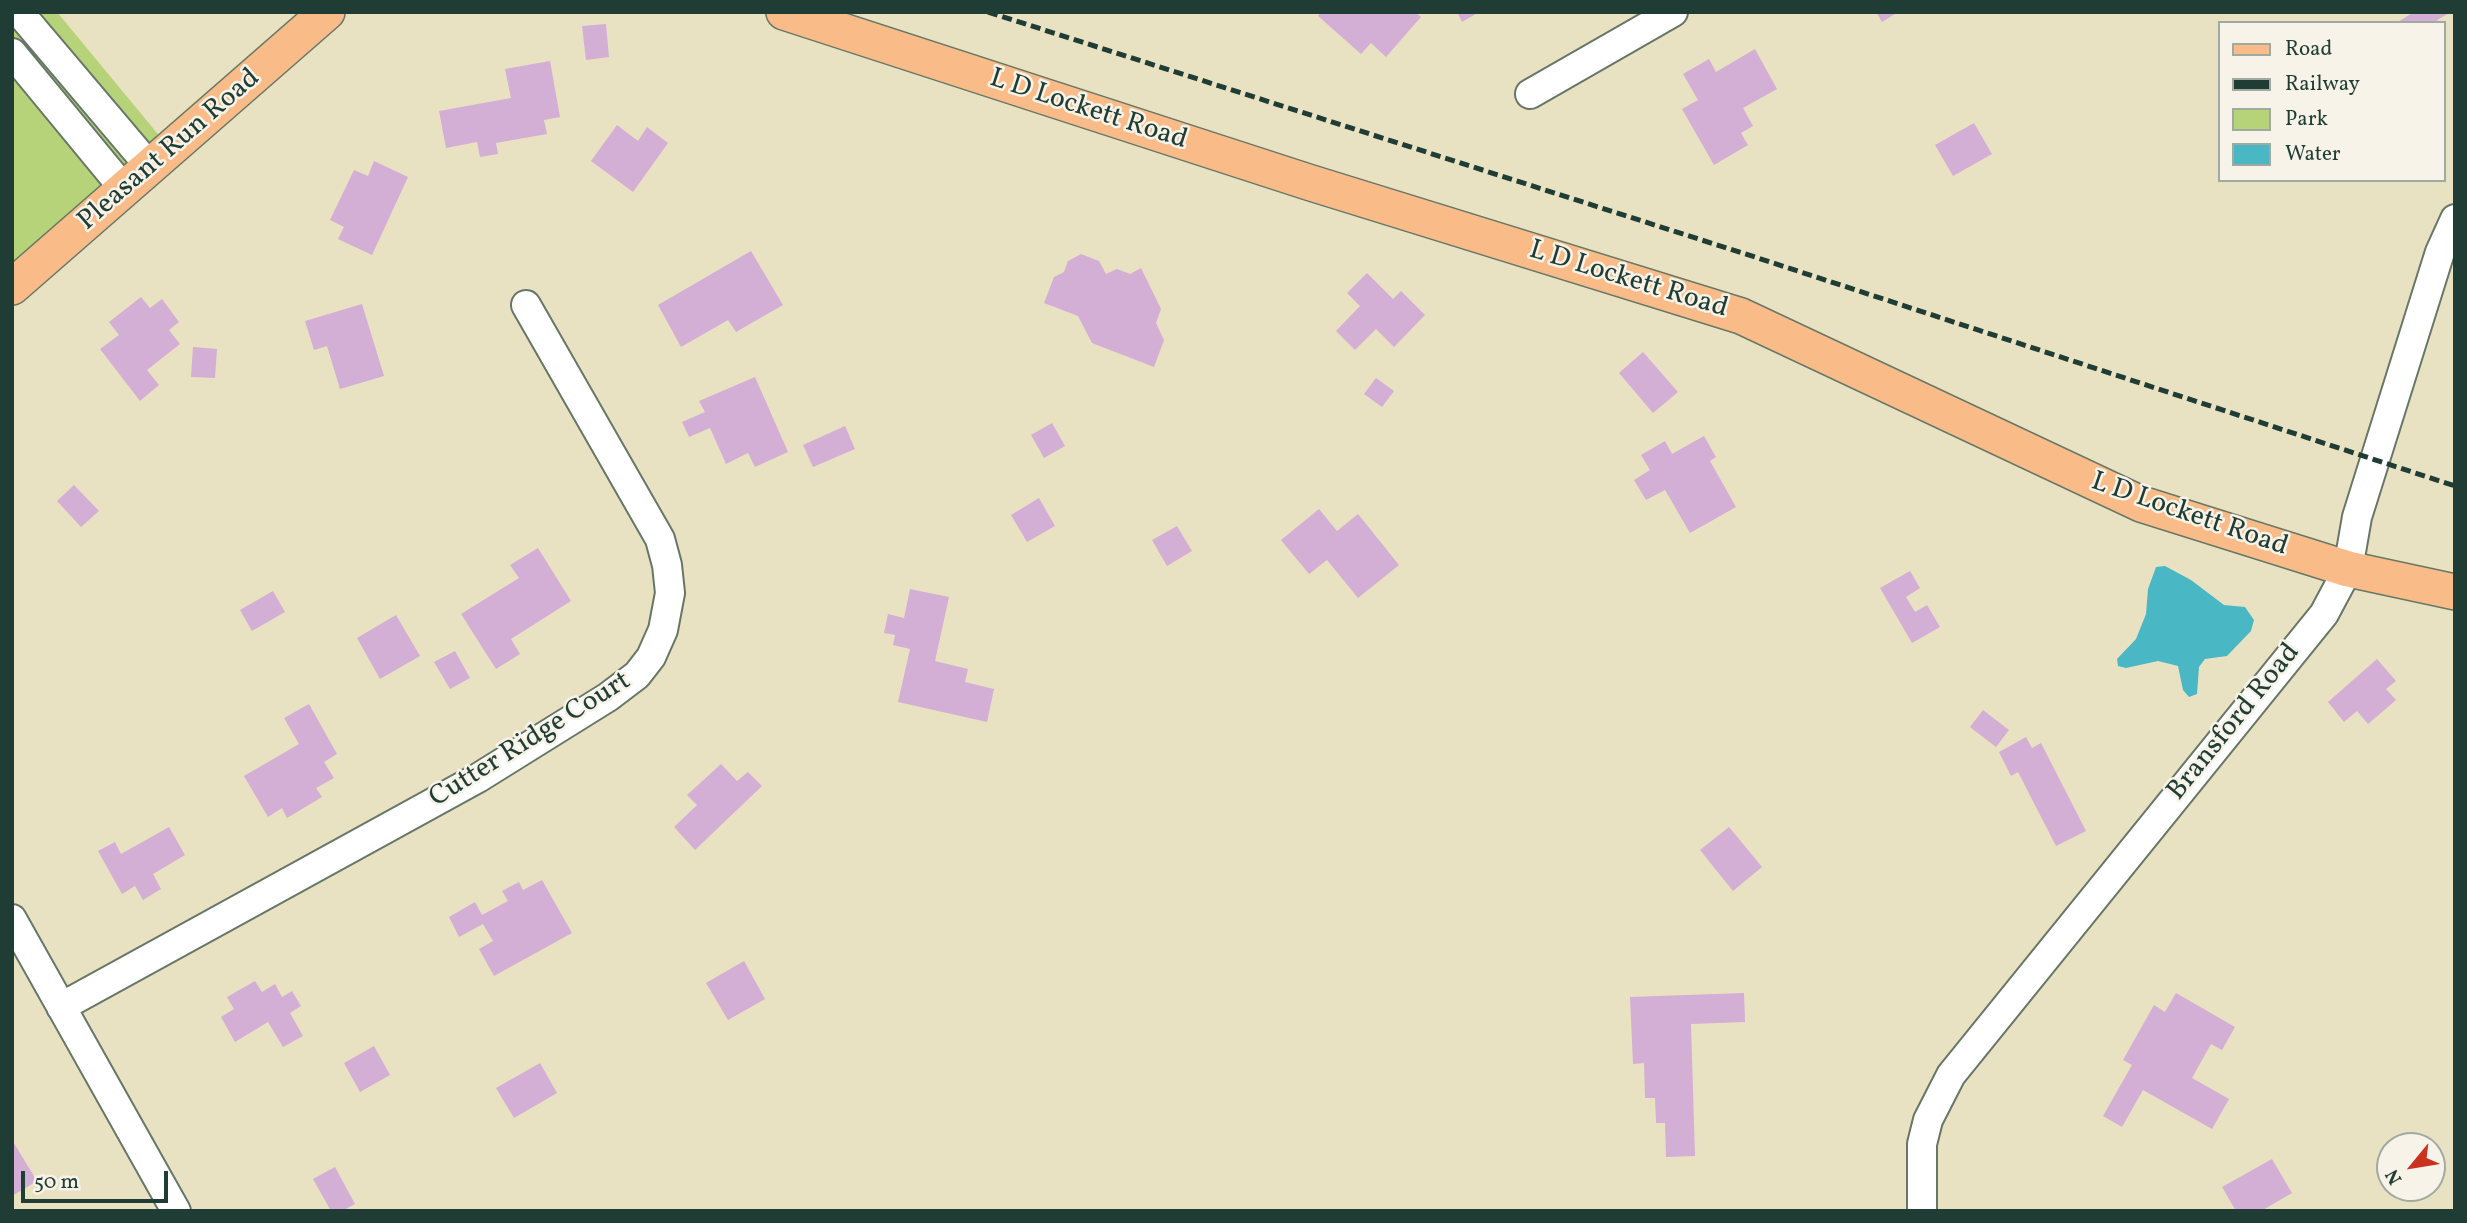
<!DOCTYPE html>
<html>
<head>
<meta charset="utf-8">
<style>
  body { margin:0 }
  #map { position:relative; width:2467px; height:1223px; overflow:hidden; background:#e9e2c2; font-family:Vollkorn,serif }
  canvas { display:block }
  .frame { position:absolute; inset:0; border:14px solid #1f3d34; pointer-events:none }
  .legend { position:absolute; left:2218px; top:21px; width:228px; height:161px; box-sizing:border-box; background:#f7f3e8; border:2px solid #a1aaa0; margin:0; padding:9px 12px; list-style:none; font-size:21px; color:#1f3d34 }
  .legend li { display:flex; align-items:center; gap:14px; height:35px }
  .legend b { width:35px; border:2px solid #a1aaa0 }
  .north { position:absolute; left:2376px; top:1132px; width:70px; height:70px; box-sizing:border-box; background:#f7f3e8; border:2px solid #a1aaa0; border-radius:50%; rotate:240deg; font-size:19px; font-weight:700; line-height:28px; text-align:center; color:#1f3d34 }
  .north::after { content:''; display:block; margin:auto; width:24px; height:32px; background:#c8321e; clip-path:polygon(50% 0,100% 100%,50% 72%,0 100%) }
  .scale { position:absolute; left:21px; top:1171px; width:147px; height:32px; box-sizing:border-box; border:4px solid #1f3d34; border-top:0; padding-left:9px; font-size:21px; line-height:24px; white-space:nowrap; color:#1f3d34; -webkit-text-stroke:5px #f7f3e8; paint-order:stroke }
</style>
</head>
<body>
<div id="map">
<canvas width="2467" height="1223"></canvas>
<div class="frame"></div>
<ul class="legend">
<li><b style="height:9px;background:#f9bc89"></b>Road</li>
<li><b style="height:9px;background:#1f3d34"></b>Railway</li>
<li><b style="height:19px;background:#b6d37a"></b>Park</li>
<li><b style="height:19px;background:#4ab7c4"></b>Water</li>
</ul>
<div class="north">N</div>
<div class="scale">50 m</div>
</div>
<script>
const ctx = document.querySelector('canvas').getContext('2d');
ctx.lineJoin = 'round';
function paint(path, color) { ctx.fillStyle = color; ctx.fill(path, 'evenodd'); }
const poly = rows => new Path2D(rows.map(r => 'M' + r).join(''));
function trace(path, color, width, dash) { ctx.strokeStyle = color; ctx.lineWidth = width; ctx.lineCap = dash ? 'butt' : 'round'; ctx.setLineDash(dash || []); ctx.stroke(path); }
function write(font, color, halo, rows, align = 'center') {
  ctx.font = font + ' Vollkorn,serif'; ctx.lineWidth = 5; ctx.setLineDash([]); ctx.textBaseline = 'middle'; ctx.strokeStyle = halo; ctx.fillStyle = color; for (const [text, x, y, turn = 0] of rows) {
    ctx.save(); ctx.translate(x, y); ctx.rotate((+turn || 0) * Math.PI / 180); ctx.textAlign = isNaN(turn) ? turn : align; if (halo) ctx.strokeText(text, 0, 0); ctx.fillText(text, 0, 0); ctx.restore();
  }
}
paint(poly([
  [12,12,57,12,162,139,12,267]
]), '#b6d37a');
paint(poly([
  [2165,566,2191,580,2224,605,2245,607,2254,620,2251,631,2227,656,2205,659,2199,667,2197,694,2189,697,2183,690,2178,666,2158,661,2126,668,2118,666,2117,659,2136,639,2146,614,2148,589,2156,567]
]), '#4ab7c4');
paint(poly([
  [1321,12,1415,12,1421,17,1386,57,1371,43,1361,54,1318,16],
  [1457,12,1479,12,1462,22],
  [1876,12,1898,12,1882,22],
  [2414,12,2451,12,2437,20,2438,23,2396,23],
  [606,24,609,57,586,60,582,26],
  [1755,49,1777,89,1743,108,1753,126,1741,133,1748,145,1714,165,1682,109,1698,100,1683,74,1709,59,1716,72],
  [550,61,560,117,544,120,547,134,496,143,498,154,480,157,477,142,446,148,439,111,511,98,505,69],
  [1974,123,1992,154,1953,176,1935,145],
  [617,125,638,141,647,127,668,143,633,192,591,161],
  [374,161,408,177,372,255,338,239,344,227,330,220,354,170,368,176],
  [751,251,783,305,736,332,728,320,681,347,658,305],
  [1081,254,1099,261,1106,274,1117,269,1130,274,1141,268,1161,309,1156,323,1164,340,1154,367,1092,343,1078,316,1044,303,1054,277,1064,272,1068,261],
  [1367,273,1393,299,1401,291,1425,315,1394,347,1376,329,1355,350,1336,331,1360,306,1347,293],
  [141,297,150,308,162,299,179,322,169,330,180,344,147,370,159,385,140,401,100,349,119,335,109,322],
  [362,304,384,376,340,389,327,346,314,350,305,321],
  [193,347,217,349,215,378,191,377],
  [1643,352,1678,392,1653,413,1619,373],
  [755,377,788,452,755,467,748,453,726,464,710,428,689,437,682,422,705,412,699,401],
  [1376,378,1394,391,1382,407,1364,394],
  [1052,423,1065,446,1044,458,1031,435],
  [845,426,855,449,813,467,803,445],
  [1704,436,1716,457,1710,461,1736,507,1690,533,1665,490,1646,500,1634,480,1650,470,1641,455,1665,441,1672,454],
  [74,485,99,511,81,527,57,501],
  [1039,498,1055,526,1027,542,1011,515],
  [1319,509,1337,531,1358,514,1399,565,1358,598,1327,560,1309,574,1281,540],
  [1177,526,1192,551,1167,566,1152,540],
  [538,548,571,601,511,639,520,654,496,669,461,614,519,578,510,565],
  [1910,571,1920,588,1906,597,1915,612,1927,605,1940,627,1912,643,1880,588],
  [910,589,949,597,935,661,968,669,965,682,994,689,987,722,898,702,910,649,893,645,895,635,884,633,888,614,904,618],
  [273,591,285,612,252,631,240,610],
  [396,615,420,656,380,679,357,638],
  [455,651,470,678,450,689,434,662],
  [2377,659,2396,681,2386,689,2396,700,2368,724,2357,711,2344,722,2328,702],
  [309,704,337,754,324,762,334,778,316,788,322,797,287,818,282,808,268,817,244,776,299,744,284,718],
  [1983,710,2009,730,1996,747,1970,727],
  [2026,737,2032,748,2041,743,2086,831,2056,846,2018,772,2011,776,1999,752],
  [721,764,737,781,748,772,762,786,695,850,674,827,697,805,687,795],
  [169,827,185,855,153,874,161,889,143,900,135,886,122,894,98,851,115,842,121,854],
  [1729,827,1762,867,1733,891,1700,850],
  [542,880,572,933,494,976,479,949,493,941,483,924,459,937,449,917,475,902,482,915,508,901,502,891,519,882,523,890],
  [744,961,765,999,728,1020,706,983],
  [255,981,262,992,275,984,282,997,292,991,301,1006,290,1013,303,1036,283,1047,268,1022,235,1042,221,1017,234,1009,227,997],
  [1744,993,1745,1022,1691,1024,1695,1156,1666,1157,1665,1123,1656,1123,1655,1098,1645,1098,1644,1063,1633,1064,1630,997],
  [2176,993,2235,1027,2222,1050,2211,1044,2192,1078,2229,1099,2212,1129,2143,1090,2122,1127,2103,1116,2132,1065,2123,1060,2154,1005,2165,1012],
  [374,1046,390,1075,360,1092,344,1063],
  [540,1063,557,1093,514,1118,496,1088],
  [12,1140,37,1181,12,1196],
  [2272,1159,2292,1193,2261,1211,2236,1211,2222,1187],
  [335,1167,355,1204,342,1211,331,1211,313,1179]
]), '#d3aed5');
const minor = poly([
  [19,12,151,168],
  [12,53,125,190],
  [1530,94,1673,12],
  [12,919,176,1211],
  [61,1007,478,778,608,697,637,675,651,657,663,630,670,593,667,565,660,539,526,305],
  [1922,1211,1922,1144,1928,1120,1951,1075,2324,614,2348,569,2357,517,2440,252,2455,219]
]);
const major = poly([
  [784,12,1308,182,1741,316,2141,504,2348,569,2455,592],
  [12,287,327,12]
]);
trace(minor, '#676', 32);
trace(major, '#676', 38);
trace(minor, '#fff', 28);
trace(major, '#f9bc89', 35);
trace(poly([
  [988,12,1758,258,2455,486]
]), '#1f3d34', 5, [10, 5]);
write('28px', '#1f3d34', '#f7f3e8', [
  ["L D Lockett Road",1088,111,18],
  ["Pleasant Run Road",170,151,-41],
  ["L D Lockett Road",1628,281,17],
  ["L D Lockett Road",2189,516,19],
  ["Bransford Road",2235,723,-51],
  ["Cutter Ridge Court",531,741,-32]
]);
</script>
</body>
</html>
